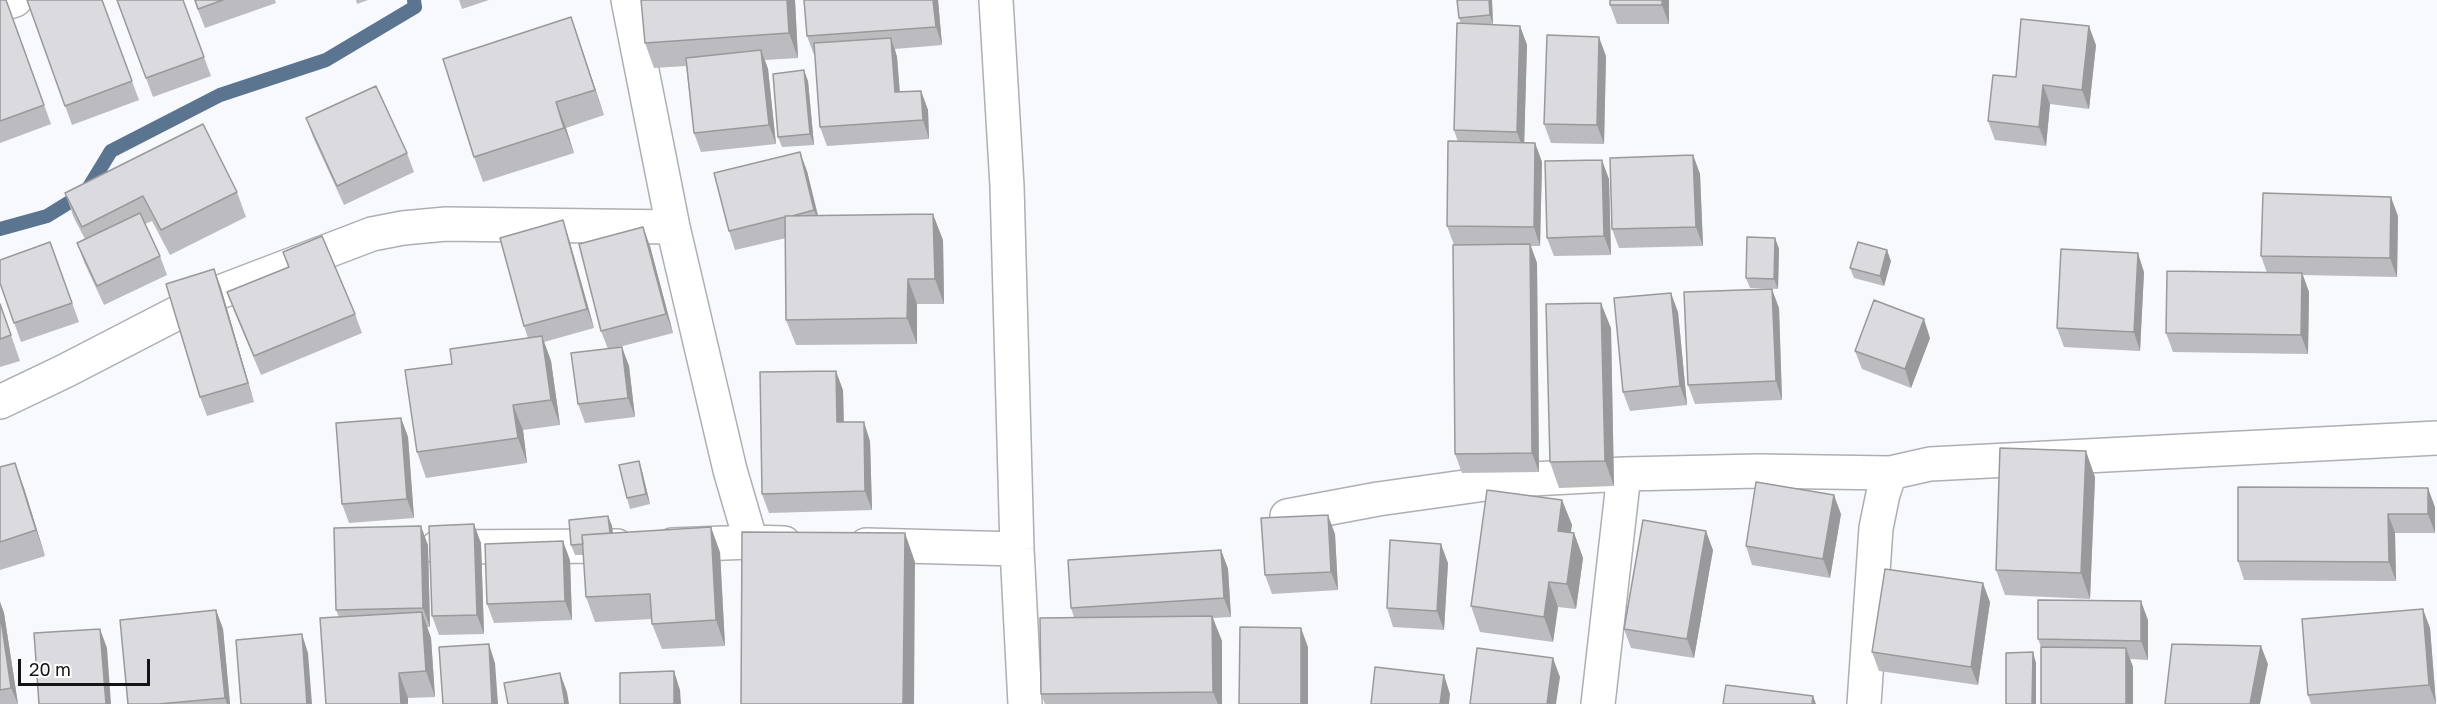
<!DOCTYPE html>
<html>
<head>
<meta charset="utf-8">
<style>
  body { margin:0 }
  #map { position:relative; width:2437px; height:704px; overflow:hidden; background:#f7f9fc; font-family:"Golos Text",sans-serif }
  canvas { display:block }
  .scale { position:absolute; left:18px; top:659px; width:132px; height:27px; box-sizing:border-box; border:3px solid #131415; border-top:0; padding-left:8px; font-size:18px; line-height:21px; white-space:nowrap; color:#131415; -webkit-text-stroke:4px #fff; paint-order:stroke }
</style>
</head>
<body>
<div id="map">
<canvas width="2437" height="704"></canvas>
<div class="scale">20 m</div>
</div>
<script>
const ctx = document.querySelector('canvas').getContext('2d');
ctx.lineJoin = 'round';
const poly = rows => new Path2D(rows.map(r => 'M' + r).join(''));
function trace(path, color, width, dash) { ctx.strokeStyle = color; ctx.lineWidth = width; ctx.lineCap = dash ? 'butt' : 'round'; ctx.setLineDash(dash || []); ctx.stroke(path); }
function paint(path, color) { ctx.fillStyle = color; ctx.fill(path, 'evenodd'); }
trace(poly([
  [0,229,47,216,86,192,111,151,220,95,326,60,415,7,414,0]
]), '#5b7490', 14);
const minor = poly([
  [628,0,673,227,730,470,751,542,784,543],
  [996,0,1007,186,1017,549,1025,704],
  [0,5,15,0],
  [0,402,65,371,212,295,372,234,403,228,446,224,673,227],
  [1287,516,1378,499,1514,480,1624,474,1758,471,1890,473],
  [672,545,751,542],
  [866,545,1017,549],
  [438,547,617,546],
  [1598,704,1624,474],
  [1864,704,1876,528,1883,494,1890,473,1930,464,2437,438]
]);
trace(minor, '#adafb2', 36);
trace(minor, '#fff', 33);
paint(poly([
  [0,0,6,0,51,124,0,143],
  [27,0,102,0,139,100,72,125],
  [117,0,183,0,211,76,153,97],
  [194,0,275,0,276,3,205,28],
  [356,0,368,0,357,4],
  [459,0,489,0,462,9],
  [795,0,798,58,765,60,768,69,776,144,701,152,694,133,686,66,654,68,645,43],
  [938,0,942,45,895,49,897,57,900,92,921,91,928,110,929,139,827,146,820,127,815,55,814,55,807,36],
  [1492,0,1493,25,1520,26,1527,45,1524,142,1535,143,1542,162,1540,246,1531,246,1537,263,1539,472,1462,473,1455,454,1454,245,1447,226,1458,142,1454,130,1461,24,1459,18],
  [1669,0,1669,24,1617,24,1610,5],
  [571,17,604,115,566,128,574,153,483,182,474,157],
  [2096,45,2089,109,2050,104,2046,146,1995,140,1988,121,2016,77],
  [1606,56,1604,144,1551,143,1544,124],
  [808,81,814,145,782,147,778,137],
  [306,118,407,153,414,172,344,205,313,137],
  [1693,155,1700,174,1703,246,1619,248,1612,229],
  [807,171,818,215,943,240,944,304,917,304,917,344,796,345,786,320,786,238,735,250,729,231],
  [1609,179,1611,255,1554,256,1547,238],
  [237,192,246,217,170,255,152,221,145,224,160,256,167,275,104,305,84,262,77,243,85,239,74,218,65,193],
  [2398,216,2397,277,2303,275,2309,292,2308,354,2173,352,2166,333,2267,273,2261,256],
  [1775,238,1779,249,1778,289,1750,288,1746,278],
  [569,239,594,328,544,342,551,361,560,425,523,430,527,463,426,478,417,452,452,364,528,338,524,326],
  [50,242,79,322,21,342,0,283],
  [650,246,673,333,619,347,629,366,635,417,585,423,578,404,608,349,601,331],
  [283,252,355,314,362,333,261,375,234,311,227,292,288,267],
  [1891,261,1884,286,1854,278,1850,268],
  [214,269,221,288,254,402,207,416,200,397],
  [2144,272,2140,351,2064,347,2057,328],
  [0,303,20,361,0,367],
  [1779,308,1782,400,1695,404,1688,385],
  [1678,312,1687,405,1630,411,1623,392],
  [1611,328,1614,486,1559,488,1550,462],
  [1930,338,1911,388,1862,369,1855,351],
  [843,390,844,422,870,441,872,510,769,513,762,494],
  [401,418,408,437,414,518,349,523,342,504],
  [639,461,642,471,650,504,630,509,627,498],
  [0,467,24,488,45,556,0,570],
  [2095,477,2090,599,2005,595,1996,570],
  [2238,487,2435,507,2435,533,2395,533,2396,581,2244,580,2238,561],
  [1562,500,1572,525,1570,532,1574,533,1583,558,1576,609,1558,607,1553,642,1480,632,1471,606],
  [1841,514,1830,578,1752,565,1746,546],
  [608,516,612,526,613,533,720,552,725,646,662,649,652,624,652,619,595,622,586,597,584,555,575,555,571,545],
  [1335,534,1338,590,1272,594,1265,575],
  [481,543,484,634,439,635,432,616],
  [428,545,430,627,427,627,431,638,435,697,408,698,339,617,336,610],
  [1221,550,1228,569,1231,617,1213,618,1222,641,1222,704,1045,704,1041,694,1074,617,1071,608],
  [1713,550,1694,658,1631,648,1624,629],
  [570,560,572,620,494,623,487,604],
  [1448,563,1444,630,1393,627,1387,608],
  [0,602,4,613,18,704,0,704],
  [1990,602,1978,685,1879,671,1872,652],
  [216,610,223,629,230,704,128,704],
  [2148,620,2148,660,2130,659,2133,667,2133,704,2041,704,2041,647,2038,639],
  [2430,628,2436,704,2311,704,2308,695]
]), '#bcbbbf');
paint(poly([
  [787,0,795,0,798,58,789,33],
  [933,0,938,0,942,45,936,27],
  [1489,0,1492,0,1493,25,1490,15],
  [1662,0,1669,0,1669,24,1662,5],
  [571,17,580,43,604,115,595,90],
  [1520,26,1527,45,1524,151,1517,132],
  [2089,26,2096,45,2089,109,2082,90],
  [1599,37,1606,56,1604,144,1597,125],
  [891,38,897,57,901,111,895,92],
  [761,50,768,69,776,144,769,125],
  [804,70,808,81,814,145,810,134],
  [2043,85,2050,104,2046,146,2039,127],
  [921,91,928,110,929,139,923,120],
  [556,102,566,128,574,153,564,128],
  [1535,143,1542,162,1540,246,1534,227],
  [800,152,807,171,821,229,814,210],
  [1693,155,1700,174,1703,246,1696,227],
  [1602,160,1609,179,1611,255,1604,236],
  [2391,197,2398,216,2397,277,2390,258],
  [933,214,943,240,944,304,935,279],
  [563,220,569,239,594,328,587,309],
  [643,227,650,246,673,333,666,314],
  [1775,238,1779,249,1778,289,1774,279],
  [1530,244,1537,263,1539,472,1532,453],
  [1887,250,1891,261,1884,286,1880,276],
  [2138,253,2144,272,2140,351,2134,332],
  [214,269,221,288,254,402,248,383],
  [2302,273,2309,292,2308,354,2301,335],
  [908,279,917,304,917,344,907,318],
  [1772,289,1779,308,1782,400,1776,381],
  [1671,293,1678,312,1687,405,1680,386],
  [1601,303,1611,328,1614,486,1605,461],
  [1924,319,1930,338,1911,388,1905,369],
  [542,336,551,361,560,425,551,400],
  [622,347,629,366,635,417,628,398],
  [836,371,843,390,844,441,837,422],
  [513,405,523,430,527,463,518,438],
  [401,418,408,437,414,518,407,499],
  [864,422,870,441,872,510,865,491],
  [2086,451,2095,477,2090,599,2081,573],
  [639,461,642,471,650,504,646,494],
  [15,463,24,488,45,556,36,530],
  [2428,488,2435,507,2435,533,2428,514],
  [1834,495,1841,514,1830,578,1823,559],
  [1562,500,1572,525,1567,557,1558,531],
  [2388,514,2395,533,2396,581,2389,562],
  [1328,515,1335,534,1338,590,1331,572],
  [608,516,612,526,615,552,611,542],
  [474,524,481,543,484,634,477,615],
  [421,526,428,545,430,627,423,608],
  [711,527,720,552,725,646,716,620],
  [1706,531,1713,550,1694,658,1687,639],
  [905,533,915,562,914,704,903,704],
  [1574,533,1583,558,1576,609,1567,584],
  [563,541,570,560,572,620,565,601],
  [1441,544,1448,563,1444,630,1437,611],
  [1221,550,1228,569,1231,617,1224,598],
  [1549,582,1558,607,1553,642,1544,617],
  [1983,583,1990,602,1978,685,1971,667],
  [2141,601,2148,620,2148,660,2141,641],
  [0,602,4,613,18,704,11,688,0,613],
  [2423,609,2430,628,2436,704,2429,685],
  [216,610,223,629,230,704,227,704,225,698],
  [422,612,431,638,435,697,426,671],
  [1212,616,1222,641,1222,704,1218,704,1213,692],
  [1301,628,1308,647,1308,704,1301,704],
  [100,629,107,648,111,704,106,704],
  [302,634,308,653,312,704,307,704],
  [489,644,495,663,498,704,492,704],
  [2261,646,2268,664,2260,704,2250,704],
  [2126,648,2133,667,2133,704,2126,704],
  [2033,652,2036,663,2036,704,2032,704],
  [1553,658,1560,677,1556,704,1547,704],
  [674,671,680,690,681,704,674,704],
  [399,673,408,698,408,704,401,704],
  [560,673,567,692,569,704,565,704],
  [1444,675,1450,694,1449,704,1440,704],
  [1813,696,1816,704,1812,704]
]), '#99999b');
const building = poly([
  [0,0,6,0,44,105,0,121,0,0],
  [27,0,102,0,132,81,65,106,27,0],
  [117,0,183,0,204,57,146,78,117,0],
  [195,0,223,0,198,9,195,0],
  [641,0,787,0,789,33,645,43,641,0],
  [804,0,933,0,936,27,807,36,804,0],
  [1457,0,1489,0,1490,15,1459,18,1457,0],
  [1610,0,1662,0,1662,5,1610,5,1610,0],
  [571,17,595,90,556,102,564,128,474,157,443,59,571,17],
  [2021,19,2089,26,2082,90,2043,85,2039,127,1988,121,1993,75,2016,77,2021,19],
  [1457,23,1520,26,1517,132,1454,130,1457,23],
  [1547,35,1599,37,1597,125,1544,124,1547,35],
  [891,38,895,92,921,91,923,120,820,127,814,43,891,38],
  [761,50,769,125,694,133,686,58,761,50],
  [804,70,810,134,778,137,773,74,804,70],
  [376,86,407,153,337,186,306,118,376,86],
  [203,124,237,192,161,230,143,196,82,227,65,193,203,124],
  [1448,141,1535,143,1534,227,1447,226,1448,141],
  [800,152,814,210,792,216,785,216,785,217,729,231,714,173,800,152],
  [1693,155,1696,227,1612,229,1610,158,1693,155],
  [1602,160,1604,236,1547,238,1545,161,1602,160],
  [2263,193,2391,197,2390,258,2261,256,2263,193],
  [140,213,160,256,97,286,77,243,140,213],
  [933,214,935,279,908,279,907,318,786,320,785,216,933,214],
  [563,220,587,309,524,326,500,238,563,220],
  [643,227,666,314,601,331,579,244,643,227],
  [322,236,355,314,254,356,227,292,289,267,283,252,322,236],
  [1747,237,1775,238,1774,279,1746,278,1747,237],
  [50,242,72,303,14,323,0,283,0,260,50,242],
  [1858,242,1887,250,1880,276,1850,268,1858,242],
  [1530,244,1532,453,1455,454,1453,245,1530,244],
  [2061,249,2138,253,2134,332,2057,328,2061,249],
  [214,269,248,383,200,397,166,284,214,269],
  [2167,271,2302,273,2301,335,2166,333,2167,271],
  [1772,289,1776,381,1688,385,1684,292,1772,289],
  [1671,293,1680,386,1623,392,1614,298,1671,293],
  [1874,300,1924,319,1905,369,1855,351,1874,300],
  [1601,303,1605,461,1550,462,1546,304,1601,303],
  [0,304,11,335,0,339,0,304],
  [542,336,551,400,513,405,518,438,417,452,405,370,452,364,450,349,542,336],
  [622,347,628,398,578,404,571,353,622,347],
  [836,371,837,422,864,422,865,491,762,494,760,372,836,371],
  [401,418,407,499,342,504,336,423,401,418],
  [2000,448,2086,451,2081,573,1996,570,2000,448],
  [639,461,646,494,627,498,619,465,639,461],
  [15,463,36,530,0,542,0,467,15,463],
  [1756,482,1834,495,1823,559,1746,546,1756,482],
  [2238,487,2428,488,2428,514,2388,514,2389,562,2238,561,2238,487],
  [1487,490,1562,500,1558,531,1574,533,1567,584,1549,582,1544,617,1471,606,1487,490],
  [1328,515,1331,572,1265,575,1261,518,1328,515],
  [608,516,610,533,582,535,583,544,571,545,569,520,608,516],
  [1643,520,1706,531,1687,639,1624,629,1643,520],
  [474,524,477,615,432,616,429,526,474,524],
  [421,526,423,608,336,610,334,528,421,526],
  [711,527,716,620,652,624,650,594,586,597,582,535,711,527],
  [742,532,905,533,903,704,741,704,742,532],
  [1390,540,1441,544,1437,611,1387,608,1390,540],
  [563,541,565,601,487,604,485,544,563,541],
  [1221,550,1224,598,1071,608,1068,560,1221,550],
  [1885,569,1983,583,1971,667,1872,652,1885,569],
  [2038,600,2141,601,2141,641,2038,639,2038,600],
  [2423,609,2429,685,2308,695,2302,619,2423,609],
  [216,610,225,698,158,704,128,704,120,620,216,610],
  [422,612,426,671,399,673,401,704,326,704,320,618,422,612],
  [0,613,11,688,0,690,0,613],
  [1212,616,1213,692,1041,694,1040,618,1212,616],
  [1240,627,1301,628,1301,704,1239,704,1240,627],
  [100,629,106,704,39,704,34,633,100,629],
  [302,634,307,704,241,704,236,640,302,634],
  [489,644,492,704,443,704,439,647,489,644],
  [2172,644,2261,646,2250,704,2165,704,2172,644],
  [2041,647,2126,648,2126,704,2041,704,2041,647],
  [1477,648,1553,658,1547,704,1470,704,1477,648],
  [2033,652,2032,704,2006,704,2006,653,2033,652],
  [1375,667,1444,675,1440,704,1371,704,1375,667],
  [674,671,674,704,620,704,620,673,674,671],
  [560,673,565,704,508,704,504,683,560,673],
  [1726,685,1813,696,1812,704,1723,704,1726,685]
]);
paint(building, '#dbdade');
trace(building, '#99999b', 1.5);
</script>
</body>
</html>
